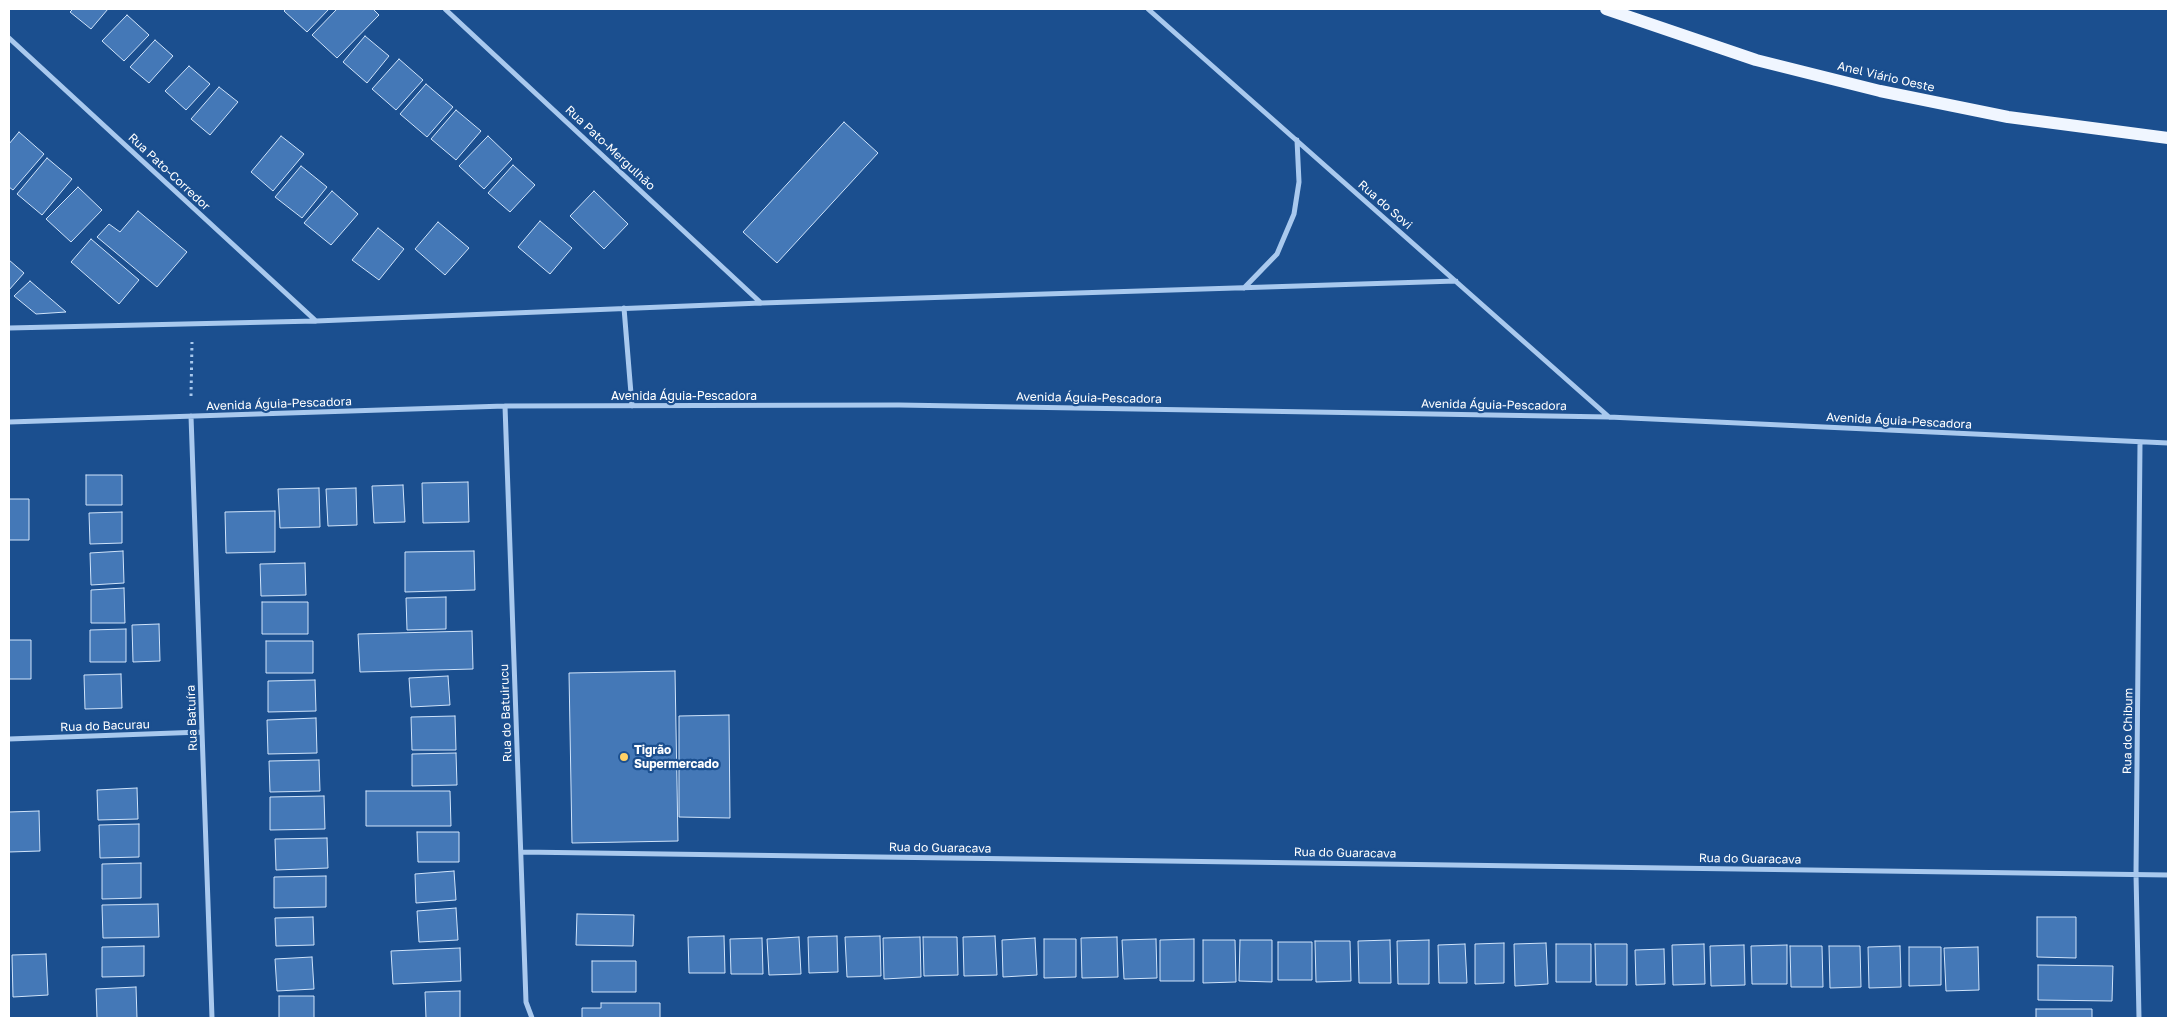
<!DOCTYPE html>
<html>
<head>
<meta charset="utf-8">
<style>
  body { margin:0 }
  #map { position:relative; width:2177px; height:1027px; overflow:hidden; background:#1b4f8f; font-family:"Golos Text",sans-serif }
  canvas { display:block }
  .frame { position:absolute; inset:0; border:10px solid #fff; pointer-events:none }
</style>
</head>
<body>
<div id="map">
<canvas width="2177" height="1027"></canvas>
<div class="frame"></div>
</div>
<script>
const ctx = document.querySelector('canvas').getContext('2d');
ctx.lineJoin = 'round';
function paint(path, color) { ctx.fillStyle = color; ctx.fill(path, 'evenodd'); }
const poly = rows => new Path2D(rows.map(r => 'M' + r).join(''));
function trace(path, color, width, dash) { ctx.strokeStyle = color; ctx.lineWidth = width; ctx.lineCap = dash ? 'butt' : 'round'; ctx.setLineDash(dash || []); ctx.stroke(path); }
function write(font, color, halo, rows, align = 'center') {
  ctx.font = font + ' "Golos Text",sans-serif'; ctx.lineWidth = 4.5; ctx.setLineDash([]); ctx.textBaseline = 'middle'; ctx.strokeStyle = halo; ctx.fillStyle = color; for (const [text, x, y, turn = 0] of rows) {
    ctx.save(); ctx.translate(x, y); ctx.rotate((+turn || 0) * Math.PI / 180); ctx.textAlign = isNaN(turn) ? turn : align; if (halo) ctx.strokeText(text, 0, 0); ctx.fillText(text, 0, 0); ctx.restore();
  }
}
const building = poly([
  [73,9,108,9,91,29,70,12,73,9],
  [286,9,329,9,307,32,284,11,286,9],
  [337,9,373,9,379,15,337,58,312,35,337,9],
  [127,15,149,35,124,61,102,41,127,15],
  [365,36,389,56,367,83,343,62,365,36],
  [155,40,173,56,149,83,130,67,155,40],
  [399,59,423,80,396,110,372,89,399,59],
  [189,66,210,84,186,110,165,91,189,66],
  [426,84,453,107,427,137,400,114,426,84],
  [219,87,238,102,210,135,191,119,219,87],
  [456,110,481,131,456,160,431,139,456,110],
  [844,122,878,153,777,263,743,232,844,122],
  [19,132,44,154,13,190,9,187,9,144,19,132],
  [281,136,304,154,273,191,251,172,281,136],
  [488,136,512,159,484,189,459,166,488,136],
  [47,158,72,179,42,215,17,194,47,158],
  [513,165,535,185,510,212,488,193,513,165],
  [301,166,327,187,302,218,275,197,301,166],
  [78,187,102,210,71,242,46,219,78,187],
  [332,191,358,214,331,245,304,223,332,191],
  [594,191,628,224,604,249,570,216,594,191],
  [138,211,187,252,157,287,97,237,109,224,120,232,138,211],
  [540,221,572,248,550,274,518,247,540,221],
  [438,222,469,248,445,275,415,249,438,222],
  [378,228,404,249,379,280,352,260,378,228],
  [91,239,139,280,119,304,71,262,91,239],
  [9,260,24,273,9,290,9,260],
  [30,281,66,312,36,314,14,296,30,281],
  [86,475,122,475,122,505,86,505,86,475],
  [468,482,469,522,423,523,422,483,468,482],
  [403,485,405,522,374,523,372,486,403,485],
  [319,488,320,527,280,528,278,489,319,488],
  [356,488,357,525,328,526,326,489,356,488],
  [9,499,29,499,29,540,9,540,9,499],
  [275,511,275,552,226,553,225,512,275,511],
  [122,512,122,543,90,544,89,513,122,512],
  [123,551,124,583,91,585,90,553,123,551],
  [474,551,475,590,405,592,405,552,474,551],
  [305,563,306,595,261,596,260,564,305,563],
  [124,588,125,623,91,623,91,590,124,588],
  [446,597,446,629,407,630,406,598,446,597],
  [262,602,308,602,308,634,262,634,262,602],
  [159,624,160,661,133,662,132,625,159,624],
  [126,629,126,662,90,662,90,630,126,629],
  [472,631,473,669,360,672,358,634,472,631],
  [9,640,31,640,31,679,9,679,9,640],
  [266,641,313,641,313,673,266,673,266,641],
  [675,671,678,841,572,843,569,673,675,671],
  [121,674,122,708,85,709,84,675,121,674],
  [448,676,450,705,411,707,409,678,448,676],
  [315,680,316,711,268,712,268,681,315,680],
  [729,715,730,818,679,817,679,716,729,715],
  [455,716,456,750,412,750,411,717,455,716],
  [316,718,317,753,268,754,267,720,316,718],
  [456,753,457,785,412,786,412,754,456,753],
  [319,760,320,791,270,792,269,761,319,760],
  [137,788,138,819,98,820,97,790,137,788],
  [366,791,450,791,451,826,366,826,366,791],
  [324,796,325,829,270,830,270,797,324,796],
  [39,811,40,851,9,852,9,812,39,811],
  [139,824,139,857,100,858,99,825,139,824],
  [417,832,459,832,459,862,418,862,417,832],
  [327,838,328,868,276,870,275,839,327,838],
  [141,863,141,898,102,899,102,864,141,863],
  [454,871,456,900,416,903,415,874,454,871],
  [326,876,326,907,274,908,274,877,326,876],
  [158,904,159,937,103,938,102,905,158,904],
  [456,908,458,940,419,942,417,911,456,908],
  [577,914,634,915,633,946,576,945,577,914],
  [313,917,314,945,276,946,275,918,313,917],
  [2037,917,2076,917,2076,958,2037,957,2037,917],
  [724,936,725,973,689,973,688,937,724,936],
  [837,936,838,972,809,973,808,937,837,936],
  [880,936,881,976,847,977,845,937,880,936],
  [995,936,997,975,964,976,963,937,995,936],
  [799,937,801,974,769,975,767,939,799,937],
  [920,937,921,977,884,979,883,938,920,937],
  [923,937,957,937,958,975,924,976,923,937],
  [1117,937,1118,977,1082,978,1081,938,1117,937],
  [762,938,763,974,731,974,730,939,762,938],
  [1035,938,1037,975,1003,977,1002,940,1035,938],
  [1044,939,1076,939,1076,977,1044,978,1044,939],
  [1156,939,1157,978,1124,979,1122,940,1156,939],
  [1194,939,1194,981,1160,981,1160,940,1194,939],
  [1203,940,1235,940,1236,982,1203,983,1203,940],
  [1240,940,1272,940,1272,982,1239,981,1240,940],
  [1390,940,1391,983,1359,983,1358,941,1390,940],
  [1429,940,1429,984,1398,984,1397,941,1429,940],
  [1315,941,1350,941,1351,981,1316,982,1315,941],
  [1278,942,1312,942,1312,980,1278,980,1278,942],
  [1504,943,1504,983,1475,984,1475,944,1504,943],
  [1546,943,1548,984,1515,986,1514,944,1546,943],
  [1465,944,1467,983,1439,983,1438,945,1465,944],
  [1556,944,1591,944,1591,982,1556,982,1556,944],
  [1595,944,1627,944,1627,985,1596,985,1595,944],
  [1704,944,1705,984,1673,985,1672,945,1704,944],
  [1744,945,1745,985,1711,986,1710,946,1744,945],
  [1787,945,1787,984,1752,984,1751,946,1787,945],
  [144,946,144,976,102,977,102,947,144,946],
  [1790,946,1822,946,1823,987,1791,987,1790,946],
  [1829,946,1860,946,1861,987,1830,988,1829,946],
  [1900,946,1901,987,1869,988,1868,947,1900,946],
  [1909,947,1941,947,1941,985,1909,986,1909,947],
  [1978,947,1979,990,1946,991,1944,948,1978,947],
  [460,948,461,981,393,984,391,951,460,948],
  [1664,949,1665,984,1636,985,1635,950,1664,949],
  [46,954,48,995,13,997,12,955,46,954],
  [312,957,314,989,277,991,275,959,312,957],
  [592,961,636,961,636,992,592,992,592,961],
  [2038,965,2113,966,2112,1001,2038,1000,2038,965],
  [136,987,137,1018,97,1018,96,989,136,987],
  [460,991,460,1018,426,1018,425,992,460,991],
  [279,996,314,996,314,1018,279,1018,279,996],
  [601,1003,660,1003,660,1018,582,1018,582,1008,601,1008,601,1003],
  [2036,1009,2092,1009,2092,1018,2036,1018,2036,1009]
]);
paint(building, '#4478b7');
trace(building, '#cfe3fa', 1);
trace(poly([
  [191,396,192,342]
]), '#a9c9ee', 3, [2.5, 4]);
trace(poly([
  [445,9,761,303],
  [1148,9,1609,417],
  [9,38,316,321],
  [1244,288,1277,254,1294,214,1299,182,1297,140],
  [624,308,632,406],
  [9,328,316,321,761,303,1456,281],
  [505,406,526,1002,532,1018],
  [191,416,212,1018],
  [9,422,505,406,899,405,1609,417,2168,443],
  [9,739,202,732],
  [521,852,2168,875],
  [2139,1018,2136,874,2140,443]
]), '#a9c9ee', 5);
trace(poly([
  [1606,9,1756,60,1880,91,2008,117,2168,138]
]), '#f0f6ff', 12);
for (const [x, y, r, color] of [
  [624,757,5,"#ffd166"]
]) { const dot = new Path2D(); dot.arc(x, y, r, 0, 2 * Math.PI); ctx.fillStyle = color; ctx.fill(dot); trace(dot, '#1b4f8f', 2); }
write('12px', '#fff', '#1b4f8f', [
  ["Anel Viário Oeste",1886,77,13],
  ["Rua Pato-Mergulhão",610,148,43],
  ["Rua Pato-Corredor",169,172,43],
  ["Rua do Sovi",1385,205,41],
  ["Avenida Águia-Pescadora",684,396],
  ["Avenida Águia-Pescadora",1089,398,1],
  ["Avenida Águia-Pescadora",279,404,-2],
  ["Avenida Águia-Pescadora",1494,405,1],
  ["Avenida Águia-Pescadora",1899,421,3],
  ["Rua do Batuirucu",506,713,-92],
  ["Rua Batuíra",192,718,-92],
  ["Rua do Bacurau",105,726,-2],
  ["Rua do Chibum",2128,731,-89],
  ["Rua do Guaracava",940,848,1],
  ["Rua do Guaracava",1345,853,1],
  ["Rua do Guaracava",1750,859,1]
]);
write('bold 12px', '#fff', '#1b4f8f', [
  ["Tigrão",634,750],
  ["Supermercado",634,764]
], 'left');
</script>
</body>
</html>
